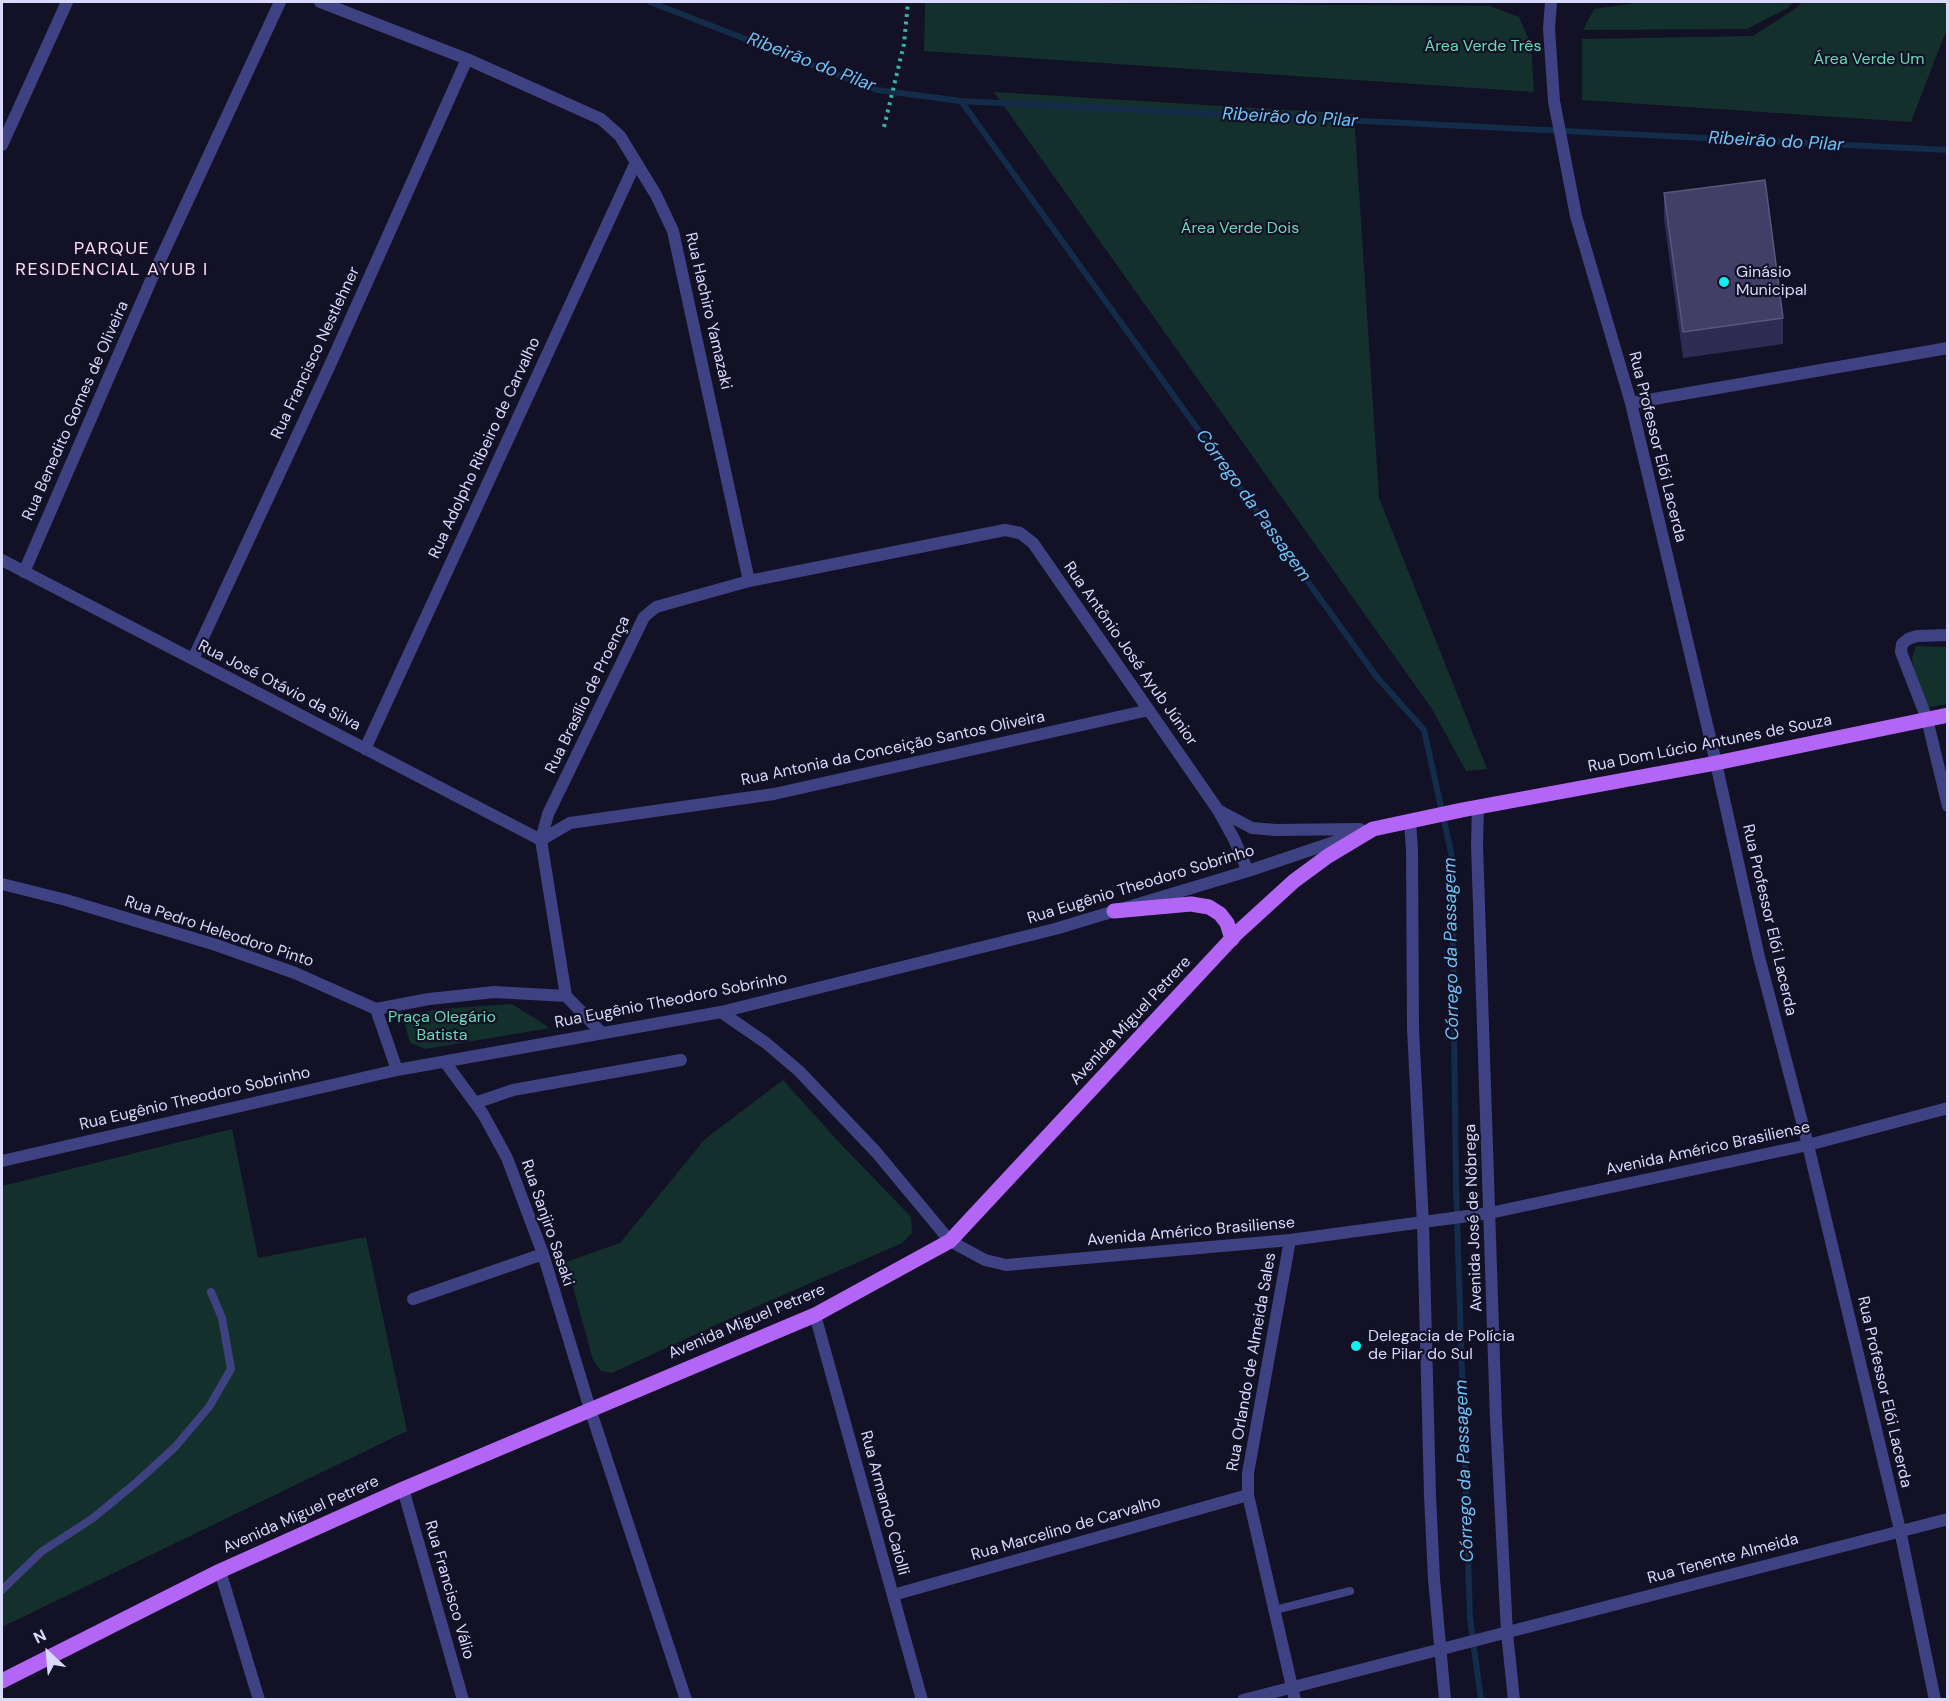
<!DOCTYPE html>
<html>
<head>
<meta charset="utf-8">
<style>
  body { margin:0 }
  #map { position:relative; width:1949px; height:1701px; overflow:hidden; background:#131126; font-family:"DM Sans",sans-serif }
  canvas { display:block }
  .frame { position:absolute; inset:0; border:3px solid #d9d8fd; pointer-events:none }
  .north { position:absolute; left:18px; top:1623px; width:60px; height:60px; -webkit-text-stroke:4px #131126; paint-order:stroke; rotate:334deg; font-size:16px; font-weight:700; line-height:24px; text-align:center; color:#d9d8fd }
  .north::after { content:''; display:block; margin:auto; width:21px; height:27px; background:#d9d8fd; clip-path:polygon(50% 0,100% 100%,50% 72%,0 100%) }
</style>
</head>
<body>
<div id="map">
<canvas width="1949" height="1701"></canvas>
<div class="frame"></div>
<div class="north">N</div>
</div>
<script>
const ctx = document.querySelector('canvas').getContext('2d');
ctx.lineJoin = 'round';
function paint(path, color) { ctx.fillStyle = color; ctx.fill(path, 'evenodd'); }
const poly = rows => new Path2D(rows.map(r => 'M' + r).join(''));
function trace(path, color, width, dash) { ctx.strokeStyle = color; ctx.lineWidth = width; ctx.lineCap = dash ? 'butt' : 'round'; ctx.setLineDash(dash || []); ctx.stroke(path); }
function write(font, color, halo, rows, align = 'center') {
  ctx.font = font + ' "DM Sans",sans-serif'; ctx.lineWidth = 4.5; ctx.setLineDash([]); ctx.textBaseline = 'middle'; ctx.strokeStyle = halo; ctx.fillStyle = color; for (const [text, x, y, turn = 0] of rows) {
    ctx.save(); ctx.translate(x, y); ctx.rotate((+turn || 0) * Math.PI / 180); ctx.textAlign = isNaN(turn) ? turn : align; if (halo) ctx.strokeText(text, 0, 0); ctx.fillText(text, 0, 0); ctx.restore();
  }
}
paint(poly([
  [925,2,1490,6,1519,17,1531,45,1534,92,924,51],
  [1643,2,1793,2,1789,7,1747,29,1583,30,1594,9],
  [1802,2,1947,2,1947,28,1911,122,1582,100,1582,39,1753,36,1798,7],
  [994,92,1354,114,1379,498,1487,769,1466,771,1432,709],
  [1916,646,1947,647,1947,704,1924,708,1920,706,1912,658],
  [512,1004,550,1028,426,1049,410,1043,405,1025,418,1013,441,1009],
  [783,1080,837,1140,911,1217,912,1233,902,1243,742,1313,612,1373,601,1371,593,1360,566,1262,620,1243,705,1139],
  [232,1129,258,1258,366,1237,407,1431,2,1627,2,1186]
]), '#14302c');
trace(poly([
  [650,2,877,90,961,101,1948,150],
  [961,101,1376,676,1424,730,1452,857,1456,1187,1470,1618,1481,1700]
]), '#122c4a', 6);
trace(poly([
  [884,127,904,44,908,2]
]), '#37b29f', 4, [3, 4.5]);
trace(poly([
  [2,1590,41,1552,93,1518,138,1481,175,1447,209,1407,231,1369,222,1318,211,1292],
  [1275,1610,1350,1591]
]), '#3f4282', 8);
trace(poly([
  [320,2,467,59,601,119,620,136,656,195,673,231,749,581],
  [1551,2,1549,29,1554,101,1576,216,1631,403,1716,763,1759,957,1808,1145,1900,1530,1935,1700],
  [2,145,67,2],
  [1631,403,1948,348],
  [2,560,541,840,570,823,774,794,1149,710],
  [24,572,155,271,280,2],
  [1948,635,1917,636,1908,639,1902,644,1901,652,1927,719,1948,806],
  [193,659,330,365,467,59],
  [365,749,636,162],
  [1478,807,1477,845,1496,1419,1507,1633,1514,1700],
  [1218,810,1252,828,1276,830,1360,829],
  [1410,821,1412,850,1413,1029,1423,1224,1430,1495,1434,1579,1445,1700],
  [2,884,66,900,216,945,295,973,376,1009,429,999,494,992,566,996],
  [376,1009,397,1070],
  [721,1012,766,1043,799,1071,876,1152,950,1241,985,1260,1006,1265,1290,1240,1490,1213,1808,1145,1948,1108],
  [602,1033,566,996,541,840,548,814,644,617,656,607,749,581,1005,530,1020,533,1033,543,1218,810,1234,839,1248,871],
  [445,1062,483,1114,507,1158,543,1254,590,1409,686,1700],
  [475,1103,513,1090,681,1060],
  [2,1161,397,1070,721,1012,1055,929,1248,871,1355,835],
  [1290,1240,1248,1473,1248,1495,1295,1700],
  [413,1299,543,1254],
  [815,1315,922,1700],
  [403,1489,463,1700],
  [220,1571,259,1700],
  [893,1595,1248,1495],
  [1243,1700,1948,1519]
]), '#3f4282', 12);
trace(poly([
  [1114,911,1191,904,1209,907,1220,914,1227,923,1232,939],
  [2,1681,220,1571,403,1489,815,1315,950,1241,1237,933,1294,881,1328,856,1373,829,1462,810,1716,763,1948,715]
]), '#b366f6', 15);
paint(poly([
  [1664,193,1783,318,1783,344,1683,358,1664,219]
]), '#302b53');
const building = poly([
  [1765,180,1783,318,1683,332,1664,193,1765,180]
]);
paint(building, '#423e65');
trace(building, '#5a567d', 1.5);
for (const [x, y, r, color] of [
  [1724,282,6,"#10f0f1"],
  [1356,1346,6,"#10f0f1"]
]) { const dot = new Path2D(); dot.arc(x, y, r, 0, 2 * Math.PI); ctx.fillStyle = color; ctx.fill(dot); trace(dot, '#131126', 2); }
write('16px', '#68d9b3', '#131126', [
  ["Área Verde Três",1483,47],
  ["Área Verde Um",1869,60],
  ["Área Verde Dois",1240,229],
  ["Praça Olegário",442,1018],
  ["Batista",442,1036]
]);
write('16px', '#d9d8fd', '#131126', [
  ["Ginásio",1736,273],
  ["Municipal",1736,291],
  ["Delegacia de Polícia",1368,1337],
  ["de Pilar do Sul",1368,1355]
], 'left');
write('16px', '#d9d8fd', '#131126', [
  ["Rua Hachiro Yamazaki",708,311,77],
  ["Rua Francisco Nestlehner",316,353,-65],
  ["Rua Benedito Gomes de Oliveira",76,411,-66],
  ["Rua Professor Elói Lacerda",1657,447,76],
  ["Rua Adolpho Ribeiro de Carvalho",485,448,-65],
  ["Rua Antônio José Ayub Júnior",1130,654,55],
  ["Rua José Otávio da Silva",279,686,27],
  ["Rua Brasílio de Proença",588,695,-64],
  ["Rua Dom Lúcio Antunes de Souza",1710,744,-11],
  ["Rua Antonia da Conceição Santos Oliveira",893,749,-12],
  ["Rua Eugênio Theodoro Sobrinho",1141,885,-17],
  ["Rua Professor Elói Lacerda",1769,920,77],
  ["Rua Pedro Heleodoro Pinto",219,932,18],
  ["Rua Eugênio Theodoro Sobrinho",671,1001,-11],
  ["Avenida Miguel Petrere",1131,1021,-47],
  ["Rua Eugênio Theodoro Sobrinho",195,1099,-13],
  ["Avenida Américo Brasiliense",1708,1149,-12],
  ["Avenida José de Nóbrega",1474,1218,-92],
  ["Rua Sanjiro Sasaki",547,1223,71],
  ["Avenida Américo Brasiliense",1191,1232,-5],
  ["Avenida Miguel Petrere",747,1322,-23],
  ["Rua Orlando de Almeida Sales",1252,1362,-80],
  ["Rua Professor Elói Lacerda",1884,1392,77],
  ["Rua Armando Caiolli",884,1503,75],
  ["Avenida Miguel Petrere",301,1515,-24],
  ["Rua Marcelino de Carvalho",1066,1529,-16],
  ["Rua Tenente Almeida",1723,1559,-15],
  ["Rua Francisco Válio",449,1590,74]
]);
write('italic 18px', '#6dc3f7', '#131126', [
  ["Ribeirão do Pilar",811,63,21],
  ["Ribeirão do Pilar",1290,118,3],
  ["Ribeirão do Pilar",1776,142,3],
  ["Córrego da Passagem",1253,506,54],
  ["Córrego da Passagem",1452,949,-91],
  ["Córrego da Passagem",1465,1471,-92]
]);
ctx.letterSpacing = '1.5px';
write('18px', '#fddaf4', '#131126', [
  ["PARQUE",112,249],
  ["RESIDENCIAL AYUB I",112,270]
]);
ctx.letterSpacing = '0px';
</script>
</body>
</html>
